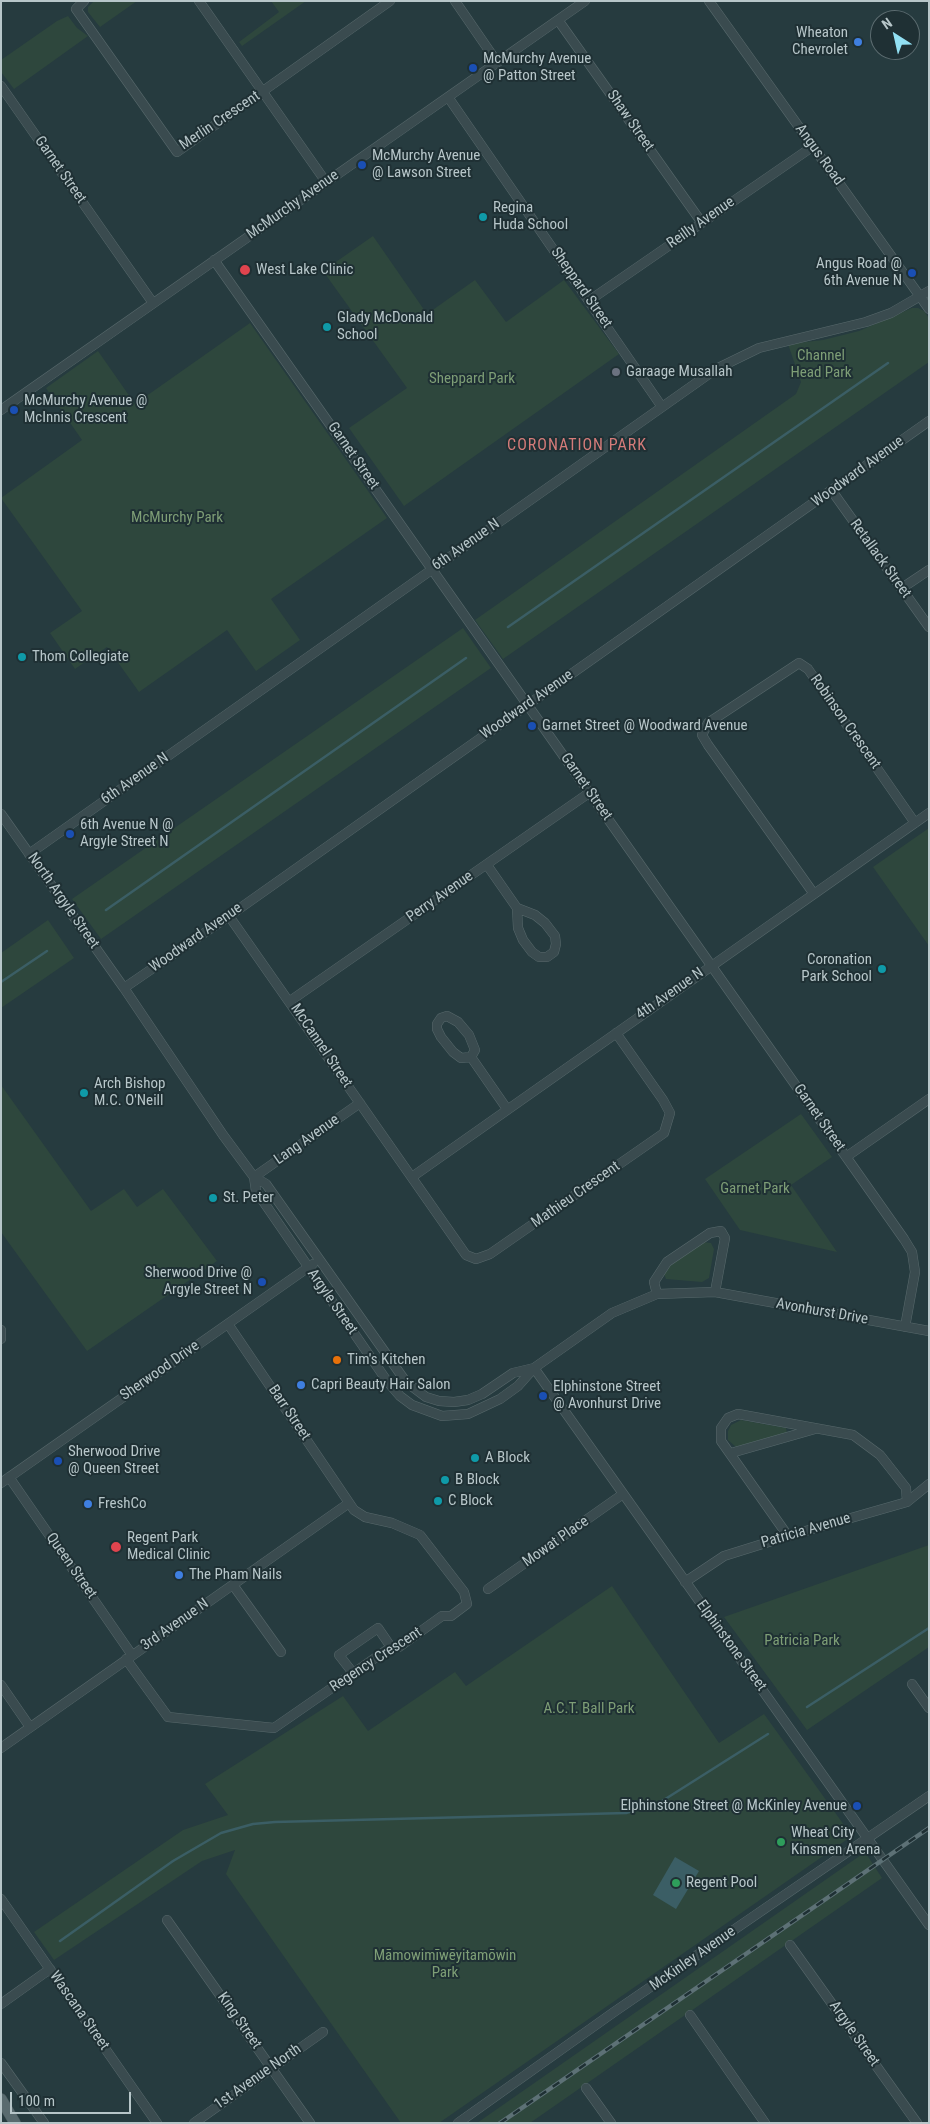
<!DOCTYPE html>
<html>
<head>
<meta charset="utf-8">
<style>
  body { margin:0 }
  #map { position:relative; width:930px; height:2124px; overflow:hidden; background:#263b3f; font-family:"Roboto Condensed",sans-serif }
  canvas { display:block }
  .frame { position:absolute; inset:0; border:2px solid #b7c6c9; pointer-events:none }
  .north { position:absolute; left:870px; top:10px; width:50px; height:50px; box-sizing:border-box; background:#1f3034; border:1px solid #5c6c70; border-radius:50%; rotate:325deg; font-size:14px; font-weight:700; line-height:20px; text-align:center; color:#b7c6c9 }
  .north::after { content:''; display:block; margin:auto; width:18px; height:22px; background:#92e0f3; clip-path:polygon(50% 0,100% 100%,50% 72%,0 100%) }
  .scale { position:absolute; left:10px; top:2092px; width:121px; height:22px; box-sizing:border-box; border:2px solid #b7c6c9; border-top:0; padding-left:6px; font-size:15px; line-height:18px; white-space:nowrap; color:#b7c6c9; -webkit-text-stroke:4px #1f3034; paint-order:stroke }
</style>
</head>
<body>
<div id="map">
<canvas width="930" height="2124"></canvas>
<div class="frame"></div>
<div class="north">N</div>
<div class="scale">100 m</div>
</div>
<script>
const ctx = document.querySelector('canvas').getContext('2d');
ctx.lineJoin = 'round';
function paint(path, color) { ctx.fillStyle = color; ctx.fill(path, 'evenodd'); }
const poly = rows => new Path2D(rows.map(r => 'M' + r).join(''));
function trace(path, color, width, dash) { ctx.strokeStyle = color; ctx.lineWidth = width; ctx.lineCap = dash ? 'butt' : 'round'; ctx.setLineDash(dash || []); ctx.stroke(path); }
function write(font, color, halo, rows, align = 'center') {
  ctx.font = font + ' "Roboto Condensed",sans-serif'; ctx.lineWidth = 4; ctx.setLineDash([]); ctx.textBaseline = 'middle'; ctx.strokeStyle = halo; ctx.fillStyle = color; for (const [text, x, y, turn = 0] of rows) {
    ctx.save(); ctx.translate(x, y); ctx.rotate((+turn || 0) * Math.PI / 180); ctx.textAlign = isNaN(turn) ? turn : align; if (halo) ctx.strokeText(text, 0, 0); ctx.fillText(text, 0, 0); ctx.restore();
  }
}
paint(poly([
  [94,1,137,1,100,27,88,12,88,7],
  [271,1,306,1,242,46,239,42,279,12],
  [68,16,77,28,88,36,14,89,1,72,1,60,57,21],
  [373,236,427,314,475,280,506,322,564,280,619,354,404,506,349,428,407,388,323,271],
  [912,308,918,308,924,311,929,318,929,362,503,659,475,620,796,394,801,382,788,344,823,340,859,331],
  [250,323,387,518,271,599,300,640,256,671,227,630,139,692,107,647,75,669,50,633,82,611,1,498,82,440,46,388,98,351,135,404],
  [463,628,491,668,101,939,72,899],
  [929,828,929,946,873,867],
  [48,920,74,958,1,1008,1,953],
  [1,1085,91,1211,124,1189,137,1207,163,1189,217,1261,87,1351,1,1232],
  [801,1114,832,1157,791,1185,837,1252,740,1230,705,1179],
  [703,1242,711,1243,714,1249,709,1278,702,1282,666,1279,664,1274,667,1268],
  [741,1420,786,1428,787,1433,736,1447,728,1440,728,1431,731,1425],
  [929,1545,929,1647,807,1730,724,1617],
  [612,1586,719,1743,764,1714,852,1836,439,2123,401,2123,226,1874,235,1850,202,1861,54,1960,34,1932,183,1830,228,1815,205,1784,343,1696,368,1731,455,1672,466,1686],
  [861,1855,867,1855,882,1878,530,2123,477,2123]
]), '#2e473d');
paint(poly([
  [675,1857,699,1871,676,1909,653,1895]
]), '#3b5e65');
trace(poly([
  [508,627,888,363],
  [106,910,466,658],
  [1,982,47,951],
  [807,1707,929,1628],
  [60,1941,173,1861,221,1833,253,1824,275,1822,626,1813,659,1803,768,1734]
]), '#3b5e65', 2.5);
const minor = poly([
  [84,1,76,9,177,152,390,1],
  [199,1,326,182],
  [455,1,497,62],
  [709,1,929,309],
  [558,20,702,223],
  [1,86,153,303],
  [448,97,662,407],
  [214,260,904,1239,912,1252,915,1272,905,1327],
  [590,300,812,147],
  [1,410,585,1],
  [832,491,929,627],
  [902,588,929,570],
  [1,814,124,988,223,1135,254,1177,266,1184,406,1382,426,1397,439,1401,454,1402,468,1400,482,1394,513,1373,534,1368],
  [29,854,716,369,759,348,866,322,891,313,929,291],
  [487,865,517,908,518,928,523,940,532,952,539,957,547,957,554,952,556,944,555,936,545,923,535,915,517,908],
  [814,894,708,745,702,735,708,723,799,663,808,669,915,823],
  [229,916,466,1255,476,1259,490,1254,664,1133,670,1113,663,1100,616,1033],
  [124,988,229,916,929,421],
  [290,1001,589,793],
  [447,1016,458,1022,469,1035,475,1050,471,1057,461,1058,453,1052,441,1037,437,1029,437,1024,441,1018,447,1016],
  [471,1057,507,1109],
  [846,1157,929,1099],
  [254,1177,256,1191,387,1381,400,1396,412,1405,442,1416,468,1414,500,1399,518,1386,534,1368,612,1313,657,1294,715,1292,929,1331],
  [254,1177,360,1103],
  [412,1177,929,813],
  [657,1294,654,1282,667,1262,710,1233,721,1231,725,1238,715,1292],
  [1,1330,1,1339],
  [534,1368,929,1925],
  [731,1453,815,1429],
  [9,1477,132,1655],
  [1,1483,313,1264],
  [788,1536,721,1441,721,1428,728,1418,738,1414,853,1435,880,1455,906,1488,907,1502],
  [685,1582,724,1556,788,1536,907,1502,929,1484],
  [233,1585,281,1652],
  [488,1589,623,1494],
  [126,1659,168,1717,274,1728,391,1647,399,1647,442,1616,451,1616,467,1604,464,1592,420,1535,392,1523,365,1517,354,1510,228,1324],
  [353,1673,339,1655,378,1628,391,1647],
  [912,1684,929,1708],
  [1,1685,30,1727],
  [1,1748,349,1503],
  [1,1899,157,2123],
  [167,1920,310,2123],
  [790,1945,917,2123],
  [1,2004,50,1969],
  [690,2015,765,2123],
  [1,2063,44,2123],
  [586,2088,611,2123],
  [194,2123,323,2032],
  [458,2123,614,2012,929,1796]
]);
const major = poly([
  [1,2099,15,2123]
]);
trace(minor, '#58696c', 10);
trace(major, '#47575b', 12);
trace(minor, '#3a4b4f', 9);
trace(major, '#596b6f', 11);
const rail = poly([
  [500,2123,929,1828]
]);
trace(rail, '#5d7176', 4.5);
trace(rail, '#1f3034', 2.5, [8]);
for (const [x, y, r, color] of [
  [858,42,5,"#3f7fe0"],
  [473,68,5,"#1a4fb4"],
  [362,165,5,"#1a4fb4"],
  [483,217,5,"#0f9aa8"],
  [245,270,6,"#e0444e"],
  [912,273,5,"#1a4fb4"],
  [327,327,5,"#0f9aa8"],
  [616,372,5,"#6b7280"],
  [14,410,5,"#1a4fb4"],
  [22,657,5,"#0f9aa8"],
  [532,726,5,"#1a4fb4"],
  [70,834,5,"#1a4fb4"],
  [882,969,5,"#0f9aa8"],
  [84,1093,5,"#0f9aa8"],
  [213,1198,5,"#0f9aa8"],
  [262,1282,5,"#1a4fb4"],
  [337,1360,5,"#e8710a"],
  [301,1385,5,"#3f7fe0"],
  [543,1396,5,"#1a4fb4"],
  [475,1458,5,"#0f9aa8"],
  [58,1461,5,"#1a4fb4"],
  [445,1480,5,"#0f9aa8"],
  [438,1501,5,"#0f9aa8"],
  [88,1504,5,"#3f7fe0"],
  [116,1547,6,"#e0444e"],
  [179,1575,5,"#3f7fe0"],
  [857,1806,5,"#1a4fb4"],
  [781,1842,5,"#2e9e5b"],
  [676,1883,5,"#2e9e5b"]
]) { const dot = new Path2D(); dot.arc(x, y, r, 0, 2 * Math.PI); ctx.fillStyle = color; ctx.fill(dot); trace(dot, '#1f3034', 2); }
write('15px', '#b7c6c9', '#1f3034', [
  ["Wheaton",848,33,"right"],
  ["Chevrolet",848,50,"right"],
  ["McMurchy Avenue",483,59],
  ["@ Patton Street",483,76],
  ["McMurchy Avenue",372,156],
  ["@ Lawson Street",372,173],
  ["Regina",493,208],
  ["Huda School",493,225],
  ["Angus Road @",902,264,"right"],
  ["6th Avenue N",902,281,"right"],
  ["West Lake Clinic",256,270],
  ["Glady McDonald",337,318],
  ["School",337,335],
  ["Garaage Musallah",626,372],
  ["McMurchy Avenue @",24,401],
  ["McInnis Crescent",24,418],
  ["Thom Collegiate",32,657],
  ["Garnet Street @ Woodward Avenue",542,726],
  ["6th Avenue N @",80,825],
  ["Argyle Street N",80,842],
  ["Coronation",872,960,"right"],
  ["Park School",872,977,"right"],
  ["Arch Bishop",94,1084],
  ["M.C. O'Neill",94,1101],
  ["St. Peter",223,1198],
  ["Sherwood Drive @",252,1273,"right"],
  ["Argyle Street N",252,1290,"right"],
  ["Tim's Kitchen",347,1360],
  ["Capri Beauty Hair Salon",311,1385],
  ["Elphinstone Street",553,1387],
  ["@ Avonhurst Drive",553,1404],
  ["Sherwood Drive",68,1452],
  ["@ Queen Street",68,1469],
  ["A Block",485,1458],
  ["B Block",455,1480],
  ["C Block",448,1501],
  ["FreshCo",98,1504],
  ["Regent Park",127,1538],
  ["Medical Clinic",127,1555],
  ["The Pham Nails",189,1575],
  ["Elphinstone Street @ McKinley Avenue",847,1806,"right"],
  ["Wheat City",791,1833],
  ["Kinsmen Arena",791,1850],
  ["Regent Pool",686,1883]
], 'left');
write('15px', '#b7c6c9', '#1f3034', [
  ["Merlin Crescent",220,121,-34],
  ["Shaw Street",630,121,55],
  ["Angus Road",819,155,54],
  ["Garnet Street",60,170,55],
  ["McMurchy Avenue",293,205,-35],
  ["Reilly Avenue",701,223,-35],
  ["Sheppard Street",581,288,55],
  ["Garnet Street",353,456,55],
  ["Woodward Avenue",858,472,-36],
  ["6th Avenue N",466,545,-35],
  ["Retallack Street",880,559,54],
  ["Woodward Avenue",527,705,-35],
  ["Robinson Crescent",845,722,55],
  ["6th Avenue N",135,779,-35],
  ["Garnet Street",586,787,55],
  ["Perry Avenue",440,897,-35],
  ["North Argyle Street",63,901,55],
  ["Woodward Avenue",196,938,-35],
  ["4th Avenue N",670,994,-35],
  ["McCannel Street",321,1046,56],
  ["Garnet Street",819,1118,55],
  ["Lang Avenue",307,1140,-35],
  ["Mathieu Crescent",576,1195,-35],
  ["Argyle Street",332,1302,55],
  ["Avonhurst Drive",822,1312,10],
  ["Sherwood Drive",160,1371,-35],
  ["Barr Street",289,1413,56],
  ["Patricia Avenue",806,1531,-16],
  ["Mowat Place",556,1542,-35],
  ["Queen Street",71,1566,55],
  ["3rd Avenue N",175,1625,-35],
  ["Elphinstone Street",731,1646,54],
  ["Regency Crescent",376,1660,-33],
  ["McKinley Avenue",693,1959,-35],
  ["Wascana Street",79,2011,55],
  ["King Street",239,2021,55],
  ["Argyle Street",854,2034,55],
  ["1st Avenue North",258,2077,-35]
]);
write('15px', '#7e9e76', '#1f3034', [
  ["Channel",821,356],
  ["Head Park",821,373],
  ["Sheppard Park",472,379],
  ["McMurchy Park",177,518],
  ["Garnet Park",755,1189],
  ["Patricia Park",802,1641],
  ["A.C.T. Ball Park",589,1709],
  ["Māmowimīwēyitamōwin",445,1956],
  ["Park",445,1973]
]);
ctx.letterSpacing = '1px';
write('16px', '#d57c7a', '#1f3034', [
  ["CORONATION PARK",577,446]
]);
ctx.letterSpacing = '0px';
</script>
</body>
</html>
